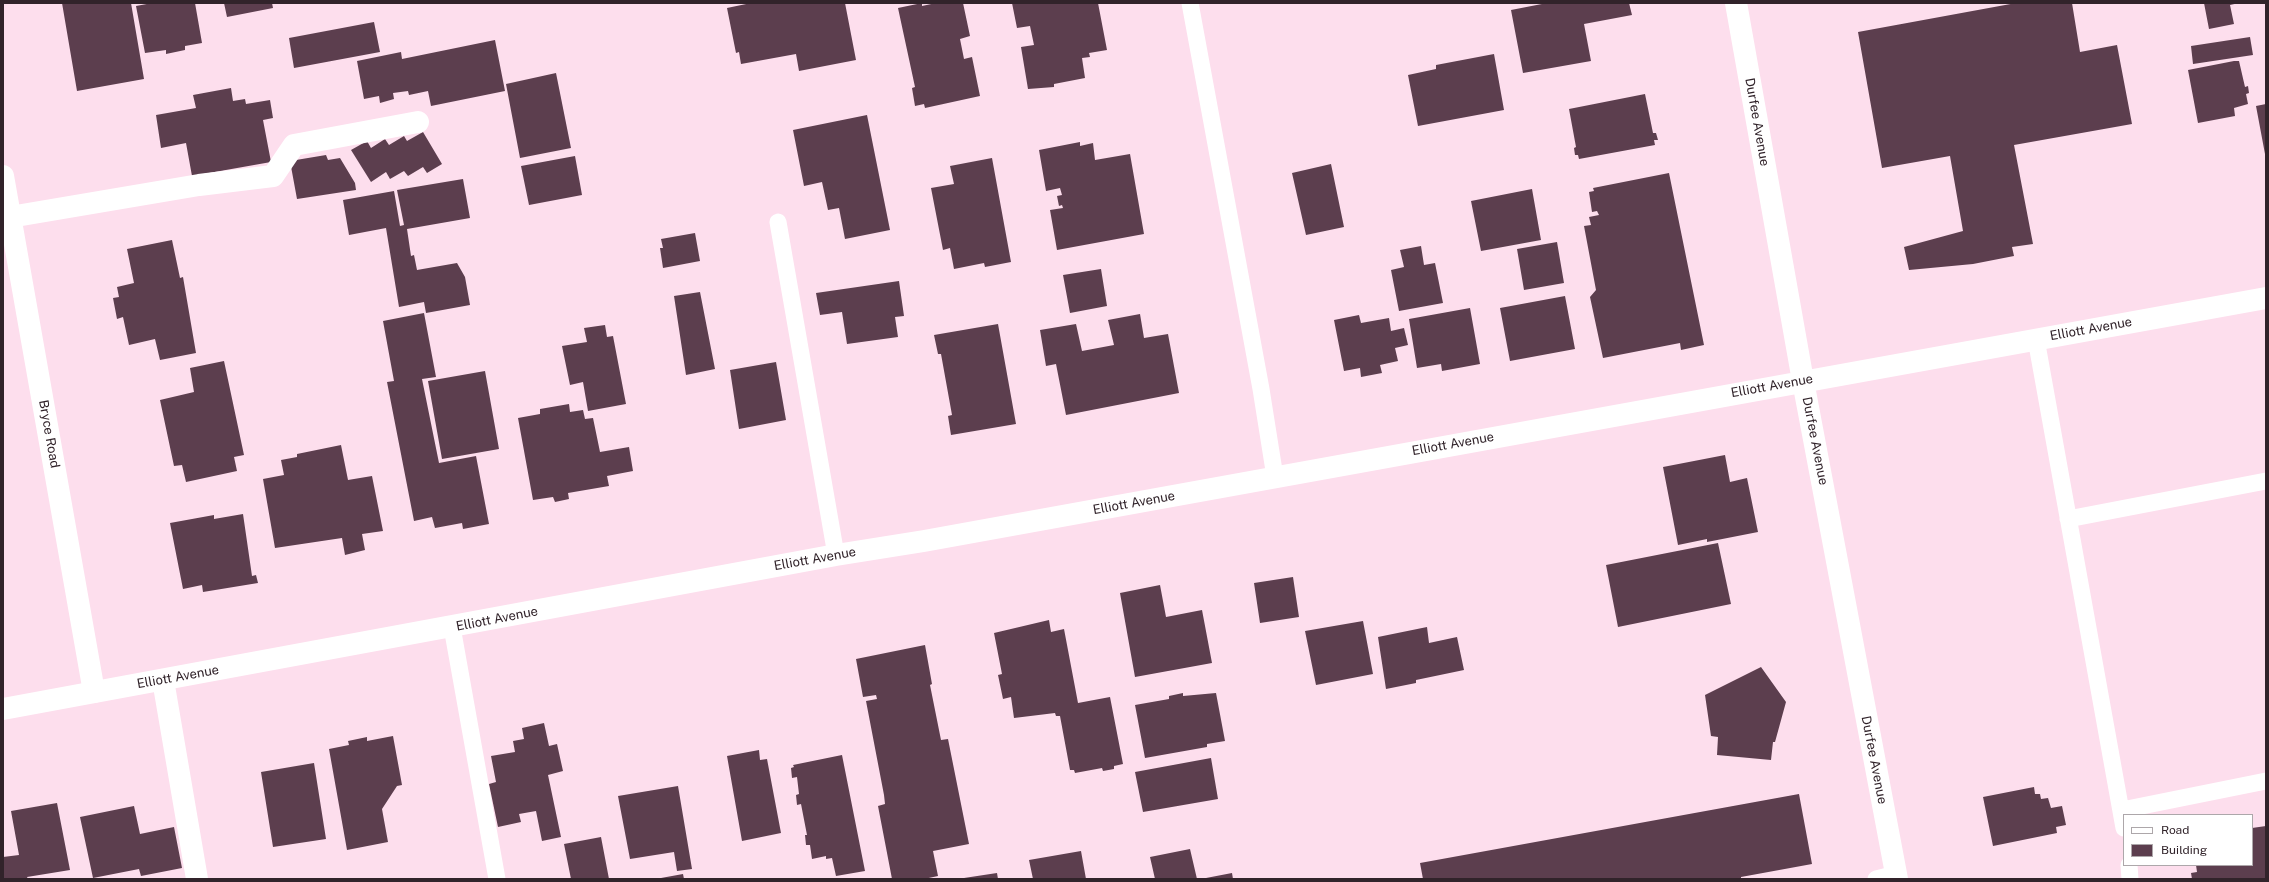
<!DOCTYPE html>
<html>
<head>
<meta charset="utf-8">
<style>
  body { margin:0 }
  #map { position:relative; width:2269px; height:882px; overflow:hidden; background:#fddeed; font-family:"Public Sans",sans-serif }
  canvas { display:block }
  .frame { position:absolute; inset:0; border:4px solid #31232a; pointer-events:none }
  .legend { position:absolute; left:2123px; top:814px; width:130px; height:52px; box-sizing:border-box; background:#fff; border:1px solid #ada7aa; margin:0; padding:5px 7px; list-style:none; font-size:12px; color:#31232a }
  .legend li { display:flex; align-items:center; gap:8px; height:20px }
  .legend b { width:20px; border:1px solid #ada7aa }
</style>
</head>
<body>
<div id="map">
<canvas width="2269" height="882"></canvas>
<div class="frame"></div>
<ul class="legend">
<li><b style="height:5px;background:#fff"></b>Road</li>
<li><b style="height:11px;background:#5c3e4e"></b>Building</li>
</ul>
</div>
<script>
const ctx = document.querySelector('canvas').getContext('2d');
ctx.lineJoin = 'round';
function paint(path, color) { ctx.fillStyle = color; ctx.fill(path, 'evenodd'); }
const poly = rows => new Path2D(rows.map(r => 'M' + r).join(''));
function trace(path, color, width, dash) { ctx.strokeStyle = color; ctx.lineWidth = width; ctx.lineCap = dash ? 'butt' : 'round'; ctx.setLineDash(dash || []); ctx.stroke(path); }
function write(font, color, halo, rows, align = 'center') {
  ctx.font = font + ' "Public Sans",sans-serif'; ctx.lineWidth = 4; ctx.setLineDash([]); ctx.textBaseline = 'middle'; ctx.strokeStyle = halo; ctx.fillStyle = color; for (const [text, x, y, turn = 0] of rows) {
    ctx.save(); ctx.translate(x, y); ctx.rotate((+turn || 0) * Math.PI / 180); ctx.textAlign = isNaN(turn) ? turn : align; if (halo) ctx.strokeText(text, 0, 0); ctx.fillText(text, 0, 0); ctx.restore();
  }
}
paint(poly([
  [62,3,131,3,144,79,77,91],
  [152,3,195,3,202,43,185,46,185,50,166,54,166,50,145,53,136,6],
  [224,3,272,3,273,8,227,17],
  [751,3,845,3,856,60,799,71,796,54,741,64,739,52,736,53,727,8],
  [922,3,922,6,936,3,963,3,970,36,960,39,964,59,972,57,980,96,925,108,924,104,915,106,912,88,915,87,898,8],
  [1012,3,1098,3,1107,50,1089,53,1090,57,1082,58,1085,78,1054,84,1054,87,1028,89,1021,47,1034,45,1030,26,1017,28],
  [1547,3,1629,3,1632,15,1584,24,1591,61,1523,73,1511,10],
  [2016,3,2072,3,2080,52,2117,45,2132,124,2014,145,2033,244,2012,247,2014,256,1973,264,1909,270,1904,247,1963,231,1950,156,1882,168,1858,32],
  [2204,3,2239,3,2230,5,2234,24,2209,29],
  [374,22,380,52,294,68,289,38],
  [2250,37,2253,55,2193,64,2191,46],
  [495,40,505,91,431,106,428,91,409,95,408,91,393,93,394,99,380,103,379,96,364,99,357,61,401,52,402,59],
  [1494,54,1504,110,1418,126,1408,75,1436,69,1436,65],
  [2234,61,2239,61,2245,87,2248,86,2249,93,2246,94,2248,104,2234,108,2235,116,2198,123,2188,70],
  [556,73,571,148,520,158,506,84],
  [231,88,233,101,245,99,246,104,270,100,273,118,263,120,271,162,192,176,186,143,161,148,156,115,196,108,193,95],
  [1645,94,1653,133,1656,133,1658,140,1654,140,1655,145,1579,159,1578,155,1575,155,1574,148,1576,147,1569,109],
  [2266,104,2266,154,2265,154,2256,106],
  [867,115,890,230,845,239,839,208,828,210,822,182,804,186,793,130],
  [423,132,442,164,427,173,423,167,408,176,404,171,390,179,386,172,371,182,351,150,367,141,371,148,385,139,389,145,404,136,407,141],
  [1080,142,1080,146,1093,143,1095,160,1130,154,1144,234,1057,250,1050,210,1063,208,1062,205,1059,206,1057,196,1062,195,1060,188,1046,191,1039,150],
  [326,155,328,160,340,158,355,183,356,190,297,199,290,161],
  [575,156,582,195,529,205,521,166],
  [992,158,1011,262,985,267,984,263,954,269,950,248,943,250,931,188,954,184,950,166],
  [1331,164,1344,227,1306,235,1292,173],
  [1669,173,1704,345,1681,350,1680,343,1603,358,1590,297,1596,290,1584,226,1591,225,1589,217,1599,215,1597,211,1592,212,1589,192,1594,191,1593,188],
  [463,179,470,218,407,229,411,256,414,255,417,270,457,263,465,277,470,305,426,313,424,302,399,307,386,228,349,235,343,200,394,191,400,226,404,225,397,190],
  [1532,189,1541,240,1481,251,1471,201],
  [695,233,700,261,663,268,660,248,663,248,661,239],
  [172,240,180,278,183,277,196,353,160,360,155,339,129,345,123,317,117,319,113,298,119,297,117,287,134,283,127,249],
  [1557,242,1564,283,1524,290,1517,249],
  [1421,246,1424,265,1435,263,1443,303,1399,311,1391,270,1404,267,1400,250],
  [1101,269,1107,306,1070,313,1063,275],
  [899,281,904,316,895,317,898,337,847,344,842,312,820,315,816,293],
  [700,292,715,369,686,375,674,296],
  [1565,296,1575,349,1510,361,1500,308],
  [1470,308,1480,364,1442,371,1441,364,1417,368,1409,319],
  [424,313,436,377,422,379,439,463,476,456,489,524,463,529,462,523,435,528,432,517,414,521,387,382,394,381,383,321],
  [1140,314,1144,338,1168,334,1179,393,1066,415,1056,364,1046,366,1040,330,1076,324,1082,351,1114,345,1108,320],
  [1359,315,1361,323,1389,318,1391,331,1404,328,1408,345,1395,348,1398,361,1380,365,1382,373,1361,377,1360,368,1344,371,1334,320],
  [998,324,1016,424,951,435,948,416,952,415,941,354,938,354,934,335],
  [605,325,607,337,613,336,626,404,588,411,583,382,570,385,562,346,587,342,584,328],
  [224,361,244,455,234,457,237,471,186,482,182,465,174,466,160,400,194,392,190,368],
  [776,362,786,420,739,429,730,370],
  [485,371,499,449,442,459,428,381],
  [569,404,570,412,583,410,585,419,593,418,600,452,629,447,633,471,607,476,609,486,568,493,569,499,555,502,553,497,533,500,518,418,540,414,540,409],
  [341,445,348,480,372,476,383,531,362,534,365,550,345,555,342,538,275,548,263,479,284,475,281,460,297,457,297,454],
  [1725,455,1730,482,1747,478,1758,532,1707,542,1707,539,1678,545,1663,467],
  [243,514,252,576,256,575,258,583,203,592,202,585,183,589,170,523,214,515,214,519],
  [1718,543,1731,604,1618,627,1606,565],
  [1293,577,1299,617,1260,623,1254,583],
  [1160,585,1166,617,1202,610,1212,663,1135,677,1120,593],
  [1049,620,1051,632,1064,629,1078,703,1110,697,1123,764,1114,766,1114,769,1103,771,1102,768,1075,773,1074,770,1070,770,1060,716,1056,716,1055,713,1014,718,1011,697,1003,699,998,675,1002,674,994,633],
  [1363,621,1373,674,1316,685,1305,631],
  [1427,627,1429,643,1457,637,1464,670,1416,680,1416,683,1386,689,1378,637],
  [925,645,932,684,930,685,941,740,948,739,969,844,933,851,938,876,924,879,892,879,878,806,885,804,884,795,866,701,877,699,876,695,863,697,856,659],
  [1761,667,1786,702,1775,742,1773,742,1771,760,1717,755,1718,737,1711,736,1705,695],
  [1183,693,1183,696,1216,693,1225,741,1207,744,1207,747,1145,758,1135,705,1169,699,1169,696],
  [544,723,549,746,557,744,563,771,548,775,561,837,542,841,536,811,519,814,521,822,498,827,489,784,496,782,491,756,515,752,513,741,524,739,522,728],
  [393,736,402,785,397,786,382,809,388,842,347,850,329,749,349,745,348,741,367,737,367,741],
  [759,750,760,760,767,759,781,833,742,841,727,756],
  [842,755,865,871,836,876,832,858,826,859,826,856,812,859,810,845,806,845,805,835,807,835,801,804,797,805,796,795,799,794,797,777,792,778,791,768,794,767,793,765],
  [1211,758,1218,799,1143,812,1135,772],
  [314,763,326,839,273,847,261,772],
  [678,786,692,869,677,871,674,852,630,859,618,796],
  [2034,787,2035,794,2040,794,2041,799,2048,798,2051,808,2062,806,2066,825,2056,827,2057,833,1993,846,1983,797],
  [1799,794,1812,864,1741,877,1741,879,1423,879,1420,863],
  [57,803,70,870,27,877,28,879,3,879,3,857,19,855,11,811],
  [134,806,140,834,174,827,182,868,141,876,139,869,93,878,80,817],
  [2266,826,2266,879,2192,879,2191,873,2197,872,2196,865,2252,865,2252,828],
  [601,837,609,879,571,879,564,844],
  [1190,849,1197,879,1155,879,1150,857],
  [1081,851,1086,879,1033,879,1029,860],
  [997,873,998,879,964,879,964,878],
  [1232,873,1233,879,1206,879,1206,878],
  [683,874,684,879,661,879,661,878]
]), '#5c3e4e');
trace(poly([
  [1190,3,1261,389,1275,477],
  [778,222,836,555],
  [2036,339,2124,828],
  [2068,519,2266,481],
  [452,627,497,879],
  [2122,810,2266,781],
  [2129,865,2130,879],
  [1876,879,1896,874]
]), '#fff', 17);
trace(poly([
  [3,176,94,692],
  [10,217,199,185,273,176,294,145,418,122],
  [163,680,197,879]
]), '#fff', 22);
trace(poly([
  [1736,3,1803,381,1897,879],
  [3,709,836,555,924,541,2266,298]
]), '#fff', 22);
write('13px', '#31232a', '#fff', [
  ["Durfee Avenue",1757,122,80],
  ["Elliott Avenue",2091,329,-10],
  ["Elliott Avenue",1772,386,-10],
  ["Bryce Road",49,434,80],
  ["Durfee Avenue",1815,441,79],
  ["Elliott Avenue",1453,444,-10],
  ["Elliott Avenue",1134,503,-10],
  ["Elliott Avenue",815,559,-10],
  ["Elliott Avenue",497,619,-11],
  ["Elliott Avenue",178,677,-10],
  ["Durfee Avenue",1874,760,79]
]);
</script>
</body>
</html>
